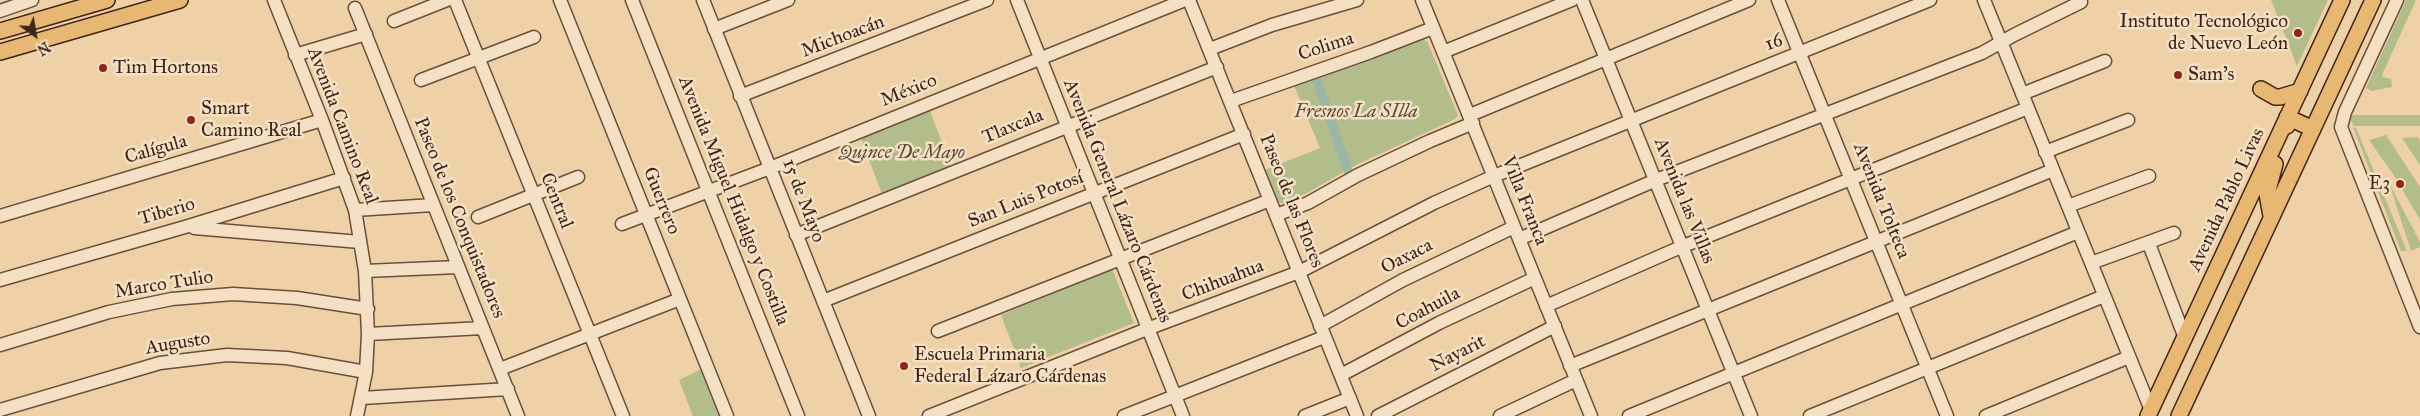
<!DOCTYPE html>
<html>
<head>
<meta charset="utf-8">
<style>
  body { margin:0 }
  #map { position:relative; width:2420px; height:416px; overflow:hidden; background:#eed1a6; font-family:"IM FELL Great Primer",serif }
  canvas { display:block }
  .north { position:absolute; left:10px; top:10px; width:50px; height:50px; -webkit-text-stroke:4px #f4e1c5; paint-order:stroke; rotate:148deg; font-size:14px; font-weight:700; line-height:20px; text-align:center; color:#402217 }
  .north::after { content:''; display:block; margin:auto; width:18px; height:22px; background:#402217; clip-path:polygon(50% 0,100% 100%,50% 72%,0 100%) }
</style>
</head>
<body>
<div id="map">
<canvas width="2420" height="416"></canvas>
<div class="north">N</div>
</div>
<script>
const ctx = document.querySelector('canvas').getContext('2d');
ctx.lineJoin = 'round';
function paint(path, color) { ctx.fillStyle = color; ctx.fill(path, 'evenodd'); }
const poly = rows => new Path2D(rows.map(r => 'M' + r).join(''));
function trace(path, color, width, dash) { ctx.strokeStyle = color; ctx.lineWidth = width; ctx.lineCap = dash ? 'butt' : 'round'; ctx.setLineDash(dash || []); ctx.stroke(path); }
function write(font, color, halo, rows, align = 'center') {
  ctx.font = font + ' "IM FELL Great Primer",serif'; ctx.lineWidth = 5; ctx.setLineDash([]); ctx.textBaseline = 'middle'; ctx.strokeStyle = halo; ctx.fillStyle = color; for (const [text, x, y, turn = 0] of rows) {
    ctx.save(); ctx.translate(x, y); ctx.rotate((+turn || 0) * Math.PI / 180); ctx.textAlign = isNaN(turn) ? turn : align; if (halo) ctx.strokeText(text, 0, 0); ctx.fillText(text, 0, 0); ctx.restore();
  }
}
paint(poly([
  [2271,0,2328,0,2297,66],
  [2406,0,2416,0,2383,73,2382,77,2391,79,2392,87,2372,91,2366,88],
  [1421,39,1427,41,1458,115,1455,119,1354,166,1307,193,1283,204,1278,202,1265,170,1320,148,1292,81,1379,57],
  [930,111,951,166,882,194,860,136],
  [2352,115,2420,115,2420,126,2354,126,2350,119],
  [2353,127,2356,128,2407,251,2401,251],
  [2386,135,2420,187,2420,220,2395,177,2369,140],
  [2418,137,2420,141,2420,165,2402,138],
  [2389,183,2420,242,2420,247,2411,251],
  [1112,269,1134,323,1021,368,1001,315],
  [704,368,722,416,693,416,679,380]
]), '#b3bd8c');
trace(poly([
  [1315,75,1351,179]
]), '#9ab7a4', 9);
const minor = poly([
  [274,0,322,120,355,210,365,271,368,334,366,372,357,416],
  [455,0,623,416],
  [560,0,727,416],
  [632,0,798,416],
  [703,0,869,416],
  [1017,0,1183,416],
  [1189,0,1357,416],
  [1422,0,1591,416],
  [1582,0,1751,416],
  [1778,0,1947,416],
  [1984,0,2151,410],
  [2397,0,2345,112,2341,127,2420,327],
  [355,8,518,416],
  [0,11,32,0],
  [394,21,447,0],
  [714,29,788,0],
  [1210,49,1272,25,1357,0],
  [1443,52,1572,0],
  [295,55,366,34],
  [421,80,534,37],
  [2022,94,2105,61],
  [740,96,987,0],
  [1231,101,1371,52,1433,28],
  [1470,115,1749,0],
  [2045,152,2128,120],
  [2068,206,2149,176],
  [355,210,433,205],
  [1276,215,1308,203,1358,175,1430,141,1473,123],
  [0,216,322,120],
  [478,217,578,177],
  [622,224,770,168,1185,0],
  [194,228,360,242],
  [796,235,1217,67],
  [1519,239,1656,180,1982,53,2014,35,2081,2],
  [2149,244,2185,338],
  [2091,263,2174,233],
  [365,271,458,267],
  [0,280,185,227,344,178],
  [823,301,1244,134],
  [1546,306,1681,247,2028,108],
  [1320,326,1403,280,1514,227],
  [938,331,1270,200],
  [368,334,483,328],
  [0,345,109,312,172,299,233,294,297,298,368,309],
  [1570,366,2053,170],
  [500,369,680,299],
  [1341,375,1439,323,1535,278],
  [362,398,508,389],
  [0,410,160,363,227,355,287,358,366,372],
  [929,416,1147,329,1299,272,1434,203,1494,176,1930,0],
  [1124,416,1324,337],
  [1305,416,1350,398],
  [1378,416,1555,326],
  [1500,416,1576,380],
  [1629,416,2078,232],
  [1810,416,2104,296],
  [1986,416,2129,357]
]);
const major = poly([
  [0,31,107,0],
  [0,52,180,0],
  [2261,89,2275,97,2280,97,2300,91],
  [2287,126,2287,117,2313,129],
  [2271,216,2267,194,2275,164],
  [2148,416,2342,0],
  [2179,416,2373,0]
]);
trace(minor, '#6c4e3b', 15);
trace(major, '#402217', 18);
trace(minor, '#f4e1c5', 12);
trace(major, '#e7b873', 15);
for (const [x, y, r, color] of [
  [2298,33,5,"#8f2418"],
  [103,68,5,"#8f2418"],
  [2178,75,5,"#8f2418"],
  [191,120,5,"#8f2418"],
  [2400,184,5,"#8f2418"],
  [904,366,5,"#8f2418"]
]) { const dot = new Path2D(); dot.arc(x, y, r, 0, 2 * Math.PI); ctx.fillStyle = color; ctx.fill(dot); trace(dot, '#f4e1c5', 2); }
write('19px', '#402217', '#f4e1c5', [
  ["Instituto Tecnológico",2288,22,"right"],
  ["de Nuevo León",2288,44,"right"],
  ["Tim Hortons",113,68],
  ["Sam's",2188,75],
  ["Smart",201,109],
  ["Camino Real",201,131],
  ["E3",2390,184,"right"],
  ["Escuela Primaria",914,355],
  ["Federal Lázaro Cárdenas",914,377]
], 'left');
write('19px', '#402217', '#f4e1c5', [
  ["Michoacán",843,37,-21],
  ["16",1774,43,-22],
  ["Colima",1326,47,-18],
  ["México",909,91,-22],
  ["Avenida Camino Real",342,126,69],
  ["Tlaxcala",1013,127,-22],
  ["Calígula",156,150,-16],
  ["San Luis Potosí",1026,200,-22],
  ["Avenida Pablo Livas",2227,200,-65],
  ["Central",556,201,68],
  ["Guerrero",661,201,68],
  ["Avenida Miguel Hidalgo y Costilla",733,201,68],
  ["15 de Mayo",803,201,69],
  ["Avenida General Lázaro Cárdenas",1117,201,68],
  ["Paseo de las Flores",1291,201,68],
  ["Villa Franca",1524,201,68],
  ["Avenida las Villas",1684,201,68],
  ["Avenida Tolteca",1881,201,68],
  ["Tiberio",167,212,-16],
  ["Paseo de los Conquistadores",459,218,68],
  ["Oaxaca",1407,257,-27],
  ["Chihuahua",1223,281,-21],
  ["Marco Tulio",164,285,-9],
  ["Coahuila",1428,309,-28],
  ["Augusto",178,344,-9],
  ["Nayarit",1458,354,-27]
]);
write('italic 19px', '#5d4934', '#f4e1c5', [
  ["Fresnos La SIlla",1356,112],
  ["Quince De Mayo",902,153]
]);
</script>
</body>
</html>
